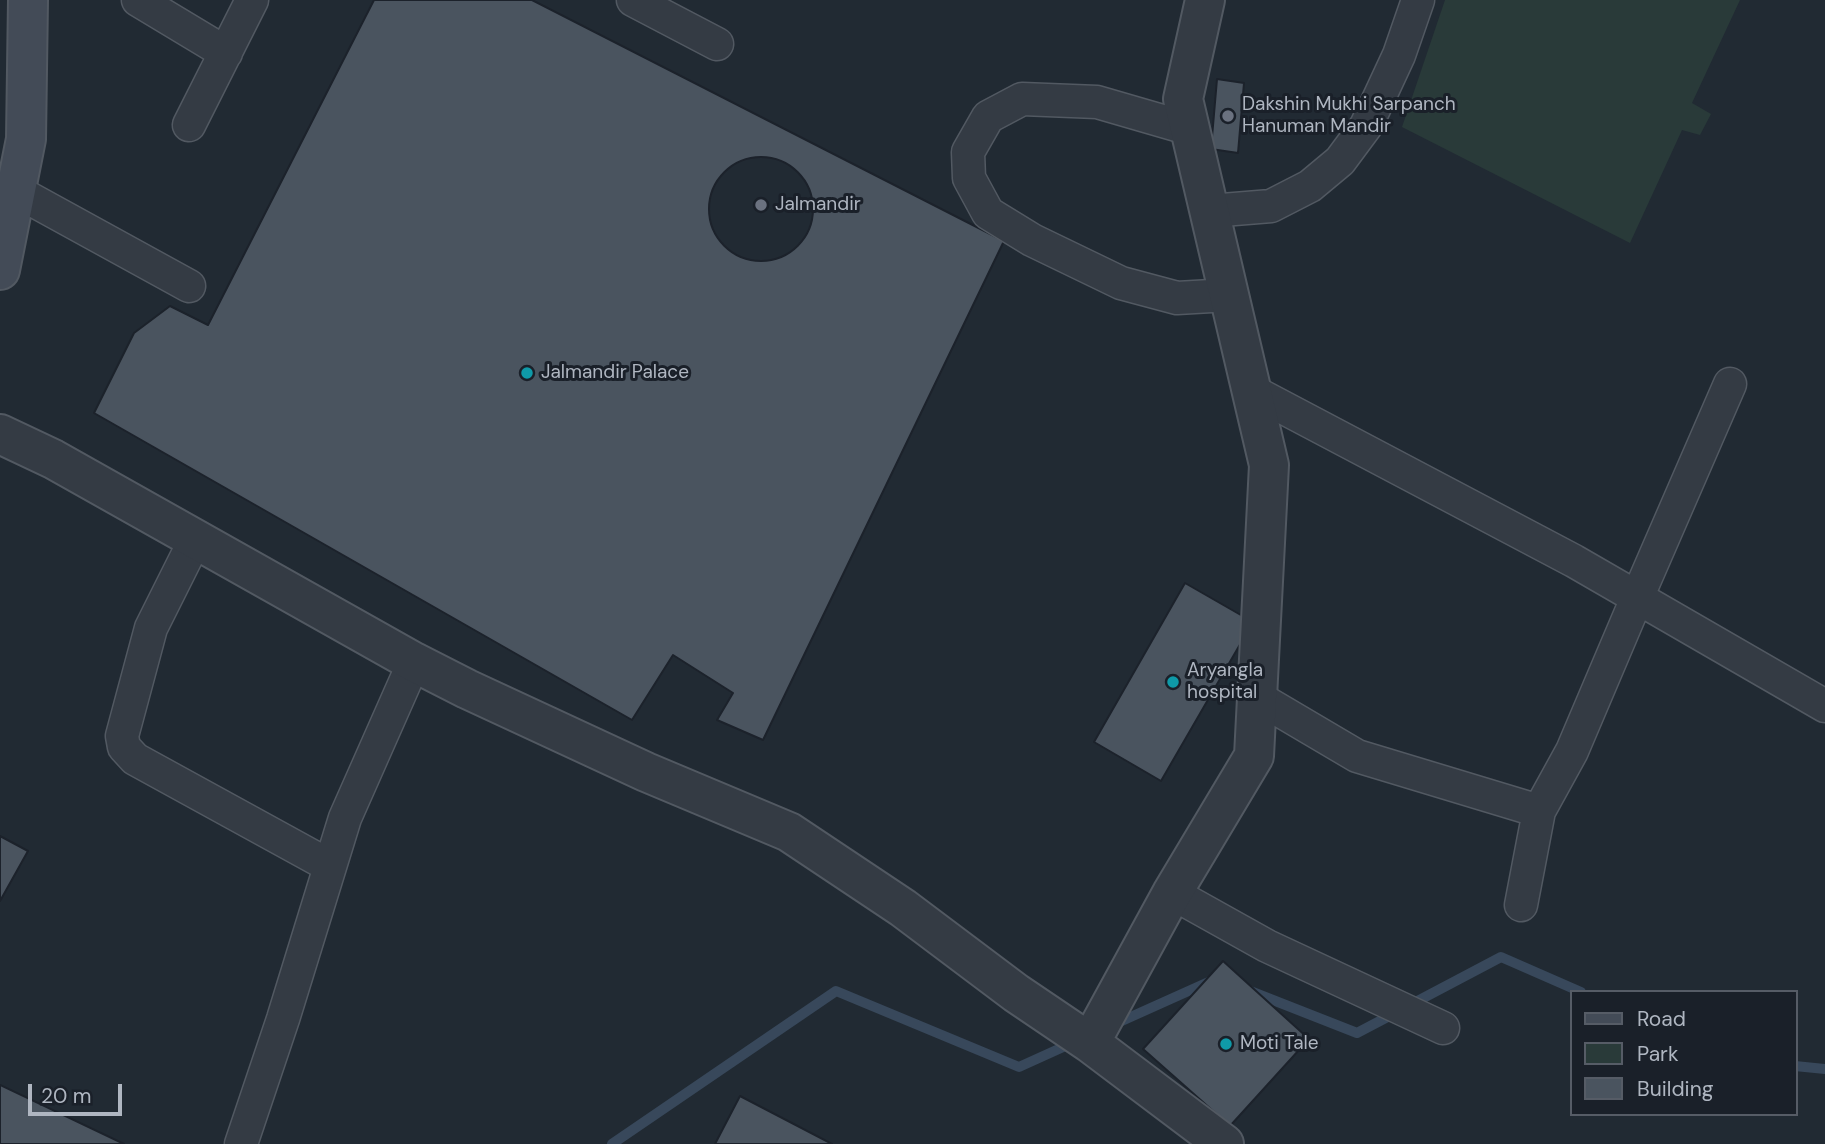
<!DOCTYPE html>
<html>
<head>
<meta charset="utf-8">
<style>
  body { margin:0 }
  #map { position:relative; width:1825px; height:1144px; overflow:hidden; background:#212a33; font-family:"DM Sans",sans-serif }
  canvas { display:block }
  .legend { position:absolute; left:1570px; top:990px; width:228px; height:126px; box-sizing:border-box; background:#1a2029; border:2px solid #565c66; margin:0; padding:9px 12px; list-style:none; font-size:21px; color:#afb6c1 }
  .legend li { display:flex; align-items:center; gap:14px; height:35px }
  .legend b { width:35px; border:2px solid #565c66 }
  .scale { position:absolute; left:28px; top:1084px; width:94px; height:32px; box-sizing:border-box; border:4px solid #afb6c1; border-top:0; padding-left:9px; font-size:21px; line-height:24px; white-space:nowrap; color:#afb6c1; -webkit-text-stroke:5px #1a2029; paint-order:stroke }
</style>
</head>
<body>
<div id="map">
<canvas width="1825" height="1144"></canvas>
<ul class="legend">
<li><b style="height:9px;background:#434b57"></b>Road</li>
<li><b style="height:19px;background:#293a39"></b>Park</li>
<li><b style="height:19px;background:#4a545f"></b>Building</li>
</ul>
<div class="scale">20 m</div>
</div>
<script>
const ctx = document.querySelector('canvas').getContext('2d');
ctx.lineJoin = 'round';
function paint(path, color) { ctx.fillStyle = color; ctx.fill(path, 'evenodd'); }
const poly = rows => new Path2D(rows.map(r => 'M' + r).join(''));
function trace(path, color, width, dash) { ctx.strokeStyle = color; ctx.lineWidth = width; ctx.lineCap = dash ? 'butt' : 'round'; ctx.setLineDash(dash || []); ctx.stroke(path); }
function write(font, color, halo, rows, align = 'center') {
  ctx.font = font + ' "DM Sans",sans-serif'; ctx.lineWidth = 6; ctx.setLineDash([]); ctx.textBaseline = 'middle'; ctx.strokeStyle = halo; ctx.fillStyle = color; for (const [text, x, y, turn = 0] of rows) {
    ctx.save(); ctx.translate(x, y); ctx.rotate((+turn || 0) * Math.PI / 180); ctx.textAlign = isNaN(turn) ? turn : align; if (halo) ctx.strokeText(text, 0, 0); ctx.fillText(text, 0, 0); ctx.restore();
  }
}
paint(poly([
  [1445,0,1740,0,1692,103,1711,114,1700,135,1682,130,1630,243,1402,127]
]), '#293a39');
trace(poly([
  [1250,991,1357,1033,1397,1012],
  [1410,1005,1501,957,1581,992],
  [1115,1024,1213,980],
  [1795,1066,1825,1069],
  [612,1144,836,991,1019,1067,1072,1043]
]), '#38485b', 10);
const building = poly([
  [374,0,532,0,1004,241,763,740,717,720,733,693,673,655,632,720,94,413,134,333,170,306,208,325,374,0],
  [1217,79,1244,83,1238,153,1211,149,1217,79],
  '709 209a52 52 0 1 1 104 0a52 52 0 1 1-104 0Z',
  [1185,583,1253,622,1161,781,1094,742,1185,583],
  [0,836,28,851,0,901,0,836],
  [1223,961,1309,1039,1230,1126,1143,1049,1223,961],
  [0,1085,124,1144,0,1144,0,1085],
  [740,1096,832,1144,715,1144,740,1096]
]);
paint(building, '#4a545f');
trace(building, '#1c222b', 2);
const minor = poly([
  [138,0,226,53],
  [633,0,717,44],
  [189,125,252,0],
  [1190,129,1097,102,1022,99,988,117,968,152,969,178,988,213,1032,240,1121,283,1177,298,1229,295],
  [16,191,189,286],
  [1210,211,1271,206,1310,186,1340,161,1366,126,1399,55,1418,0],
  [1252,391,1574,561,1825,706],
  [196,538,151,628,122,736,124,747,135,759,330,866],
  [1257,697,1357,756,1539,811],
  [1172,893,1267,946,1443,1028],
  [1521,905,1539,811,1572,751,1637,598,1730,384],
  [241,1144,283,1019,345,818,414,662]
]);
const tertiary = poly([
  [0,434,53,459,414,662,467,689,646,772,789,832,903,908,1016,993,1090,1043,1224,1144],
  [1090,1043,1172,893,1254,756,1269,465,1183,99,1205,0]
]);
const secondary = poly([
  [0,270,26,139,28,0]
]);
trace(minor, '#525962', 35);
trace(tertiary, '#525962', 42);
trace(secondary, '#525962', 42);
trace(minor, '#343b44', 32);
trace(tertiary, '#343b44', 38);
trace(secondary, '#434b57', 38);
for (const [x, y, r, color] of [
  [1228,116,7,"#6b7280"],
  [761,205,7,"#6b7280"],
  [527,373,7,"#0f9aa8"],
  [1173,682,7,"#0f9aa8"],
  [1226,1044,7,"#0f9aa8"]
]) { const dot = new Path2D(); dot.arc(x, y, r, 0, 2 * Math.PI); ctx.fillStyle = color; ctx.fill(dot); trace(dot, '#1a2029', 2.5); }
write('19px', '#afb6c1', '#1a2029', [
  ["Dakshin Mukhi Sarpanch",1242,105],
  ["Hanuman Mandir",1242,127],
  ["Jalmandir",775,205],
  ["Jalmandir Palace",541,373],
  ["Aryangla",1187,671],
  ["hospital",1187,693],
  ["Moti Tale",1240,1044]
], 'left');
</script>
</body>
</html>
